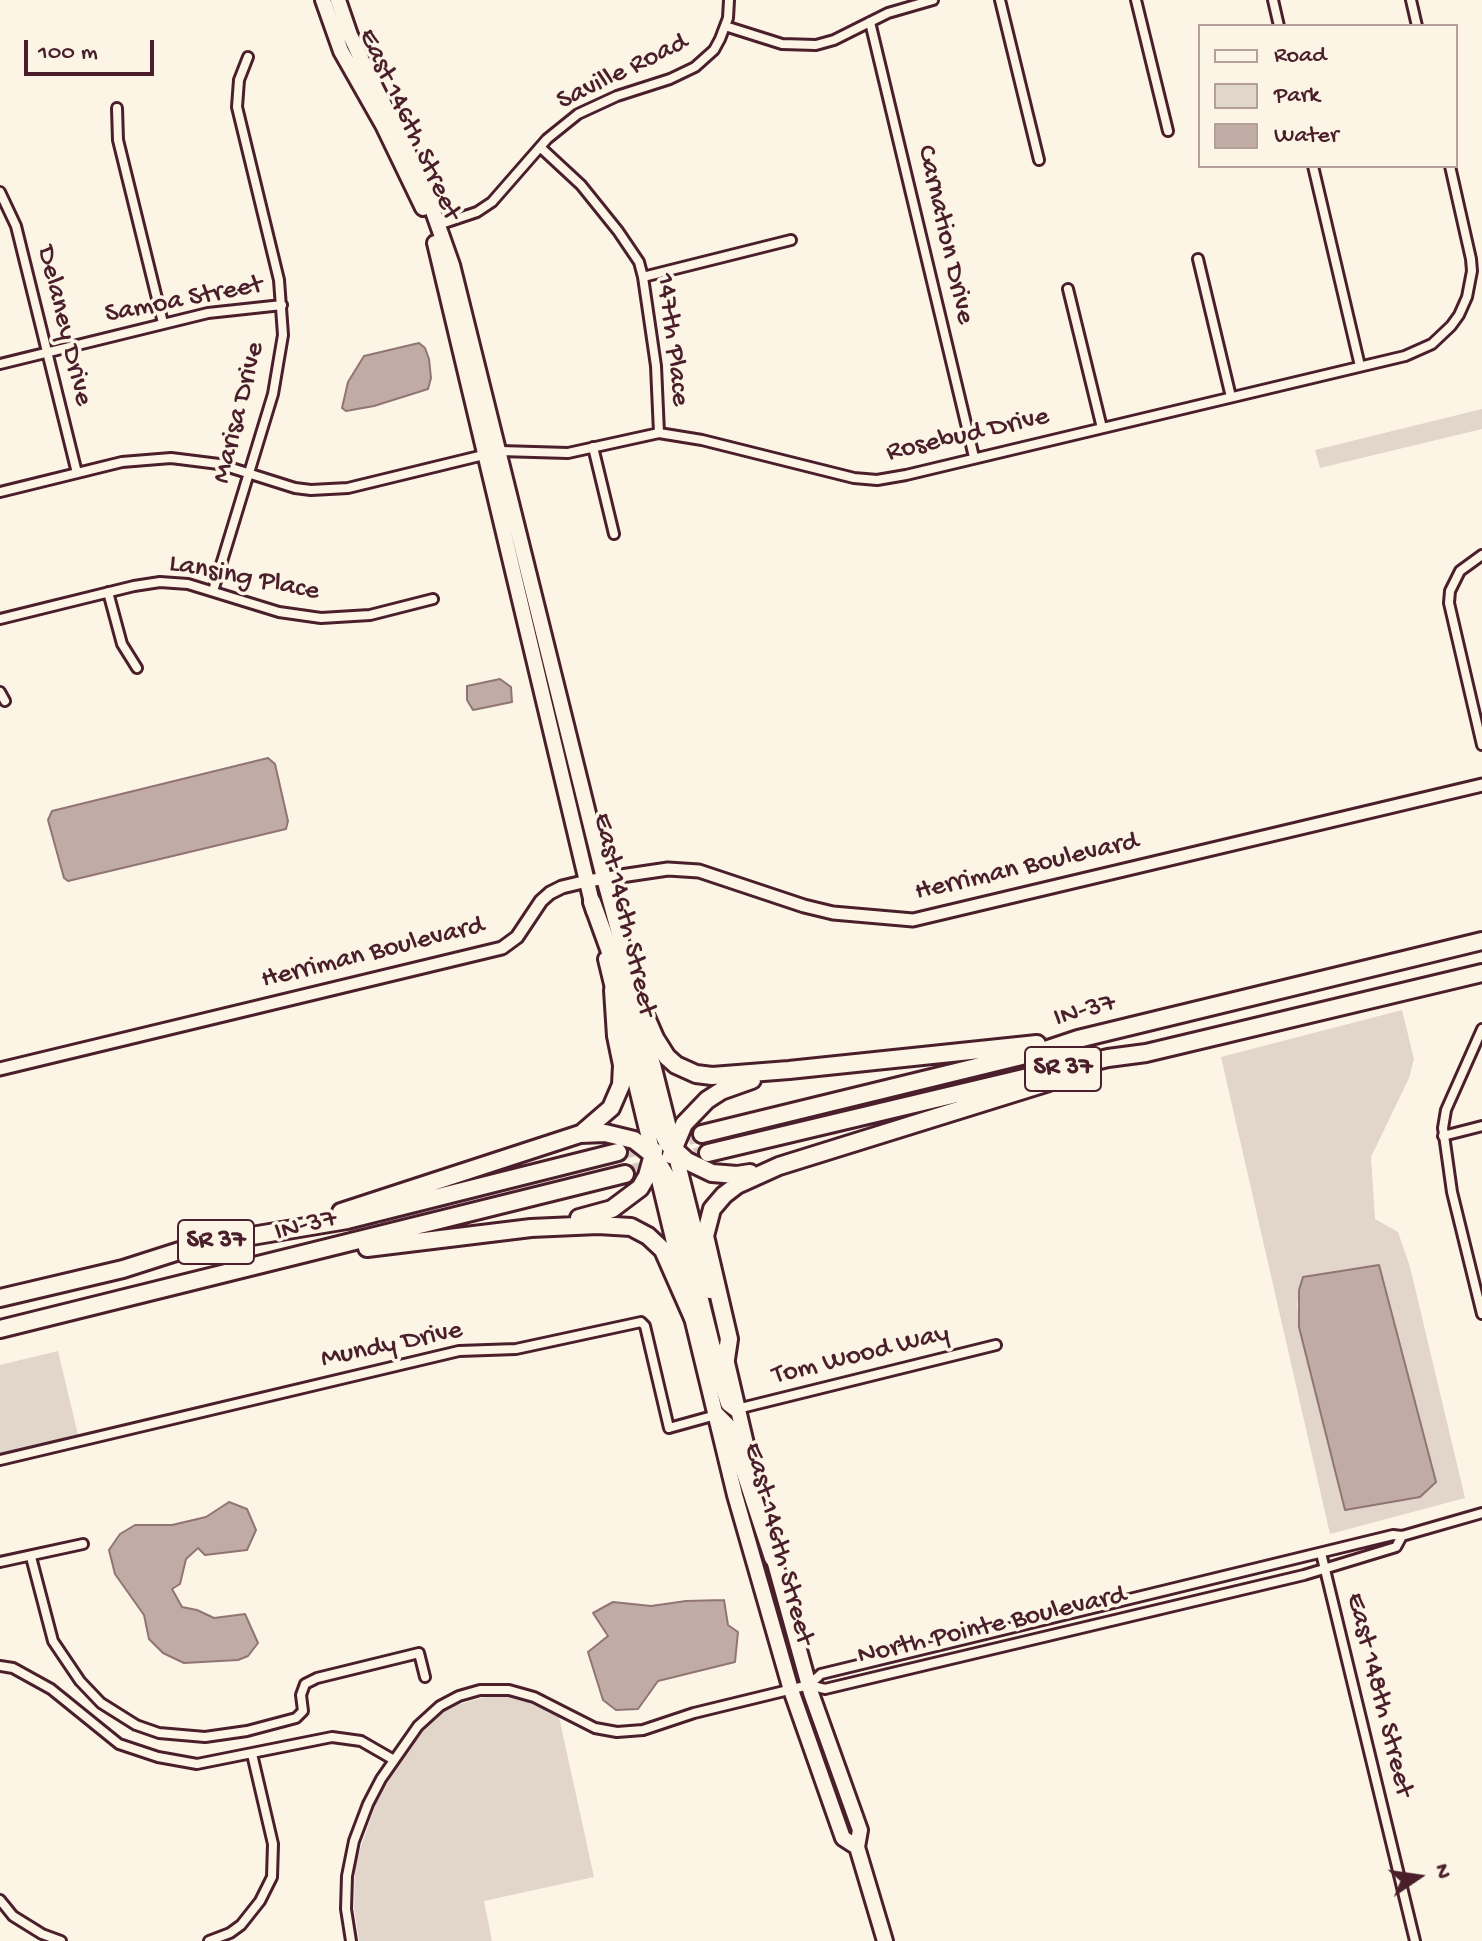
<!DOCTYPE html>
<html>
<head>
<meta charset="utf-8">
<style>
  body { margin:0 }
  #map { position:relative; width:1482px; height:1941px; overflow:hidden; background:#fcf5e5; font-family:"Gochi Hand",sans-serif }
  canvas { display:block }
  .legend { position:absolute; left:1198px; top:24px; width:260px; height:144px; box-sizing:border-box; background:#fcf5e5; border:2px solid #b59f9b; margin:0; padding:10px 14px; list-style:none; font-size:24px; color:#4a1f2b }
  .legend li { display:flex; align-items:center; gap:16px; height:40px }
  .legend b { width:40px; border:2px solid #b59f9b }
  .north { position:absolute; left:1378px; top:1837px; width:80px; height:80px; -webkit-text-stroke:6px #fcf5e5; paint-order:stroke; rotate:77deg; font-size:22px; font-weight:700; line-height:32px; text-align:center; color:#4a1f2b }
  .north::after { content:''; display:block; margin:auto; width:28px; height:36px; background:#4a1f2b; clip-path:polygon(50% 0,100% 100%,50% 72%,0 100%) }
  .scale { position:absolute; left:24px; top:40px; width:130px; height:36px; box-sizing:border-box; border:4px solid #4a1f2b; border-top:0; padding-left:10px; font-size:24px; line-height:28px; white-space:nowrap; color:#4a1f2b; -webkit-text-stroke:6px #fcf5e5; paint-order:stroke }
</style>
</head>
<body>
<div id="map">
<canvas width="1482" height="1941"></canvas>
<ul class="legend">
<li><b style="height:10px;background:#fcf5e5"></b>Road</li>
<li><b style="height:22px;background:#e2d5ca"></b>Park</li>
<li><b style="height:22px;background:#c0aca5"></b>Water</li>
</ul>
<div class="north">N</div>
<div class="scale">100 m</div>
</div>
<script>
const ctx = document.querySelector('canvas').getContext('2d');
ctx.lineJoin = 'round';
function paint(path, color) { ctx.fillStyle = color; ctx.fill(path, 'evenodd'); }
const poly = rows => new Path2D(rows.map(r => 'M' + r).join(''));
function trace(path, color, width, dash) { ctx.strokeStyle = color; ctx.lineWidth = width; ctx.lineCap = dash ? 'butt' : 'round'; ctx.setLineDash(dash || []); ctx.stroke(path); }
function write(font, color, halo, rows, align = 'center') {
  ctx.font = font + ' "Gochi Hand",sans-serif'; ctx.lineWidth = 7; ctx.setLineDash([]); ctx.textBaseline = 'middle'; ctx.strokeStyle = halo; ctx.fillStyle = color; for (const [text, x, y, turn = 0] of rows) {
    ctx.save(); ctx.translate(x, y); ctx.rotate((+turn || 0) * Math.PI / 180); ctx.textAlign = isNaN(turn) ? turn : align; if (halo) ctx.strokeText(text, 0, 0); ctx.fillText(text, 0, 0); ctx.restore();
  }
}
paint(poly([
  [1482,409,1482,429,1320,468,1315,450],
  [1402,1010,1414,1059,1409,1078,1371,1157,1375,1219,1398,1232,1410,1267,1465,1498,1330,1534,1221,1057],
  [1303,1277,1346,1510,1299,1327,1297,1304],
  [58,1351,78,1435,0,1454,0,1365],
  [488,1696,517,1697,559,1717,594,1877,484,1901,492,1941,359,1941,354,1909,355,1864,376,1803,394,1770,430,1721,450,1707]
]), '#e2d5ca');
const water = poly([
  [419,343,425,348,429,359,431,378,428,389,374,406,346,411,342,408,348,382,364,356,419,343],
  [500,679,511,687,512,702,473,710,467,700,467,686,500,679],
  [268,758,275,764,288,821,286,829,68,881,64,878,48,820,52,811,268,758],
  [1379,1265,1436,1482,1420,1497,1345,1510,1299,1327,1299,1290,1303,1277,1379,1265],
  [229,1502,247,1509,256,1530,247,1550,205,1555,198,1548,186,1559,180,1584,172,1589,182,1607,197,1610,214,1618,245,1614,258,1643,248,1656,238,1660,184,1663,163,1653,149,1639,144,1615,115,1574,109,1550,120,1534,135,1525,172,1525,206,1517,229,1502],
  [724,1600,728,1625,738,1632,735,1662,658,1681,638,1709,616,1710,603,1700,588,1652,608,1636,593,1613,613,1602,651,1606,686,1601,724,1600]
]);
paint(water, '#c0aca5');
trace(water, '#917474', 2);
trace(poly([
  [618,1152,702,1134],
  [625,1174,708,1153]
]), '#d8cac0', 16, [16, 8]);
const minor = poly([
  [1000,0,1039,160],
  [1136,0,1168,131],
  [1273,0,1279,26],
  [1411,0,1417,26],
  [870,22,974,457],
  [725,26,782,44,816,45,834,40,888,13,933,0],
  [117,108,118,140,163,323],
  [540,147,581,185,618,231,639,262,643,277,656,366,659,433],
  [1313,166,1360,366],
  [0,192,16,226,77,473],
  [438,225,477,212,492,202,547,139,578,114,617,96,670,79,695,67,714,50,720,39,728,18,729,0],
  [1198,259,1231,397],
  [643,277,791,240],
  [1068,289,1102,428],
  [0,364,208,313,282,305],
  [593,447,614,534],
  [0,492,122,462,171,458,219,464,295,488,311,490,348,488,500,451,568,453,659,433,702,440,854,478,877,480,906,475,1405,356,1432,344,1451,326,1459,315,1467,297,1472,271,1471,259,1450,166],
  [1482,555,1460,571,1450,591,1449,603,1482,745],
  [213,591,273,394,283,335,279,280,237,107,239,80,248,57],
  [108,592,122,644,137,668],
  [0,619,134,586,160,582,188,584,279,612,321,618,370,615,433,599],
  [0,692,5,701],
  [1482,1029,1446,1110,1443,1128,1452,1192,1482,1314],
  [1443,1136,1482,1126],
  [737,1409,996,1345],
  [0,1460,459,1351,516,1349,641,1322,645,1326,669,1428,716,1415],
  [1321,1553,1415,1941],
  [31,1557,53,1641,80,1681,101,1703,136,1725,159,1733,205,1737,247,1731,296,1718,303,1711,301,1695,305,1684,317,1678,419,1653,425,1677],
  [0,1562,83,1544],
  [0,1666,13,1668,51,1689,119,1744,158,1757,197,1764,332,1737,361,1741,394,1760],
  [809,1685,825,1689,1304,1575,1396,1547,1402,1536],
  [0,1900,13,1916,42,1934,61,1941],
  [209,1941,230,1933,241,1925,260,1901,272,1877,273,1844,252,1754],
  [351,1941,346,1909,347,1876,354,1841,368,1804,381,1779,418,1726,440,1706,459,1696,480,1690,509,1690,534,1697,595,1728,617,1732,643,1730,694,1713,809,1685,821,1674,1393,1535,1402,1536,1482,1513]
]);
const tertiary = poly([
  [0,1069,502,948,517,937,541,901,550,893,562,887,587,881,668,869,699,871,804,906,833,913,913,920,1482,785]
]);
const primary = poly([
  [323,0,341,51,383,125,423,208],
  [338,0,350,35,366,69,423,183,452,265,604,878,637,1000],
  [435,243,594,911],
  [606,959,685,1288],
  [642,1021,710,1291],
  [690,1309,735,1495,791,1690,843,1838,857,1847],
  [724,1350,754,1478],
  [771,1549,811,1693,860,1830,857,1847,885,1941]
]);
const motorway = poly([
  [592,902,622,985,655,1118,668,1144,687,1161,712,1173,737,1175,750,1173],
  [635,992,655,1038,667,1057,676,1065,696,1074,712,1076,789,1070,1037,1044],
  [582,1133,611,1108,621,1085,622,1065,616,1036,613,990],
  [702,1134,1042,1051,1078,1039,1482,941],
  [708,1153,1108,1058,1146,1053,1482,973],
  [671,1155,684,1124,707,1100,721,1091,752,1080],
  [341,1212,580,1134,605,1133,634,1140,653,1155,671,1184,716,1364,729,1403,737,1409],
  [579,1218,612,1209,640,1188,647,1176,654,1151],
  [367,1248,531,1228,598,1225,631,1227,648,1236,663,1250,693,1318],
  [0,1298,123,1269,198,1245,347,1220,618,1152],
  [0,1329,625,1174],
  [726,1359,729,1339,705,1236,712,1209,724,1195,737,1185,779,1166,1049,1082],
  [716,1415,731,1430,773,1558]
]);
trace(minor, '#4a1f2b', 14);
trace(tertiary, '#4a1f2b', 17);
trace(primary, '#4a1f2b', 20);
trace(motorway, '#4a1f2b', 22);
trace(minor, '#fcf5e5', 8);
trace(tertiary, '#fcf5e5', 11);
trace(primary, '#fcf5e5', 14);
trace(motorway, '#fcf5e5', 16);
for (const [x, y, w] of [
  [1063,1069,76],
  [216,1242,76]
]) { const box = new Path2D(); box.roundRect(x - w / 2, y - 22, w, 44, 6); ctx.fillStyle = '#fcf5e5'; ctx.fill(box); trace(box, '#4a1f2b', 2); }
write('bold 26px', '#4a1f2b', null, [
  ["SR 37",1063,1069],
  ["SR 37",216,1242]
]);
write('28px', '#4a1f2b', '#fcf5e5', [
  ["Saville Road",623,73,-26],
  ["East 146th Street",408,125,65],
  ["Carnation Drive",944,235,77],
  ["Samoa Street",184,301,-11],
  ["Delaney Drive",63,326,76],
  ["147th Place",671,340,83],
  ["Marisa Drive",240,413,-76],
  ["Rosebud Drive",968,436,-13],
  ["Lansing Place",244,579,11],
  ["Herriman Boulevard",1027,868,-13],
  ["East 146th Street",623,915,77],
  ["Herriman Boulevard",373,954,-14],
  ["IN-37",1085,1012,-16],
  ["IN-37",306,1227,-14],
  ["Mundy Drive",392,1346,-12],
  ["Tom Wood Way",861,1356,-14],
  ["East 146th Street",777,1544,75],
  ["North Pointe Boulevard",992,1627,-13],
  ["East 148th Street",1378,1695,76]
]);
</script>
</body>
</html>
